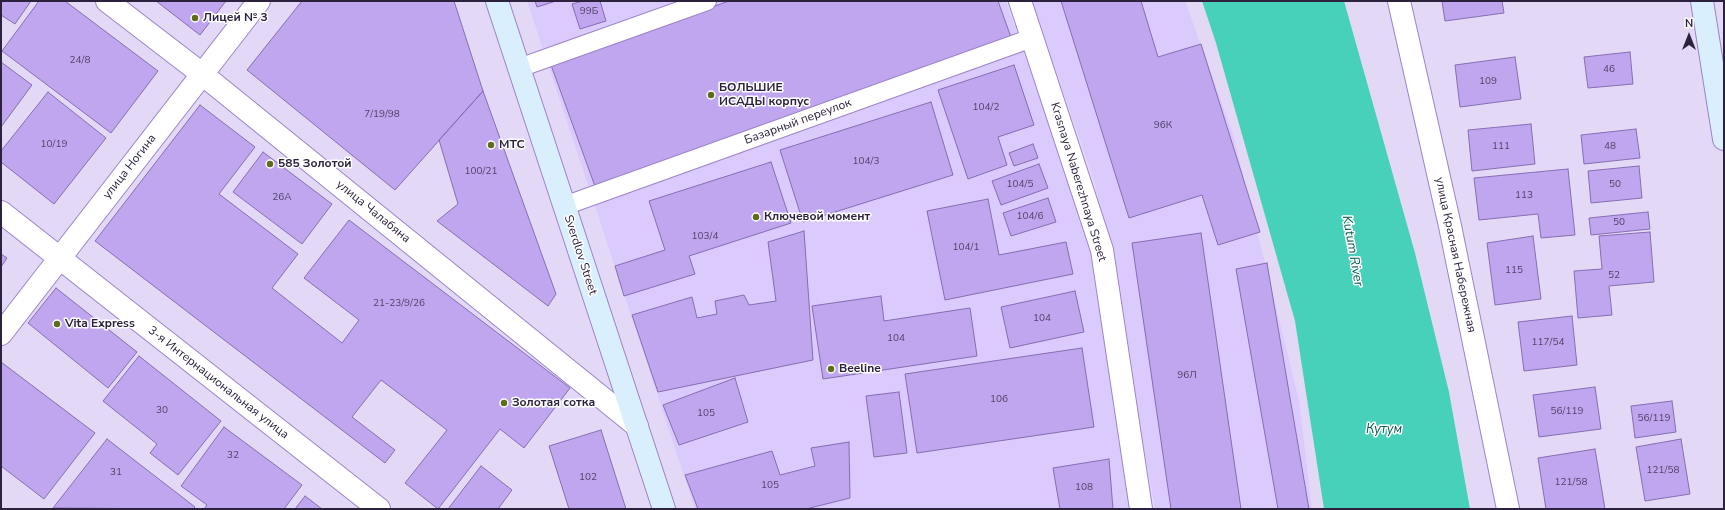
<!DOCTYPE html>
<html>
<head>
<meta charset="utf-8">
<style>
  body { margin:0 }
  #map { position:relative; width:1725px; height:510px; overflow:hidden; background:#e3d9f7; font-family:"Nunito Sans",sans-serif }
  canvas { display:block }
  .frame { position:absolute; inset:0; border:2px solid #2c223d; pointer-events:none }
  .north { position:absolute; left:1669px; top:16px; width:40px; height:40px; -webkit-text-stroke:3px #fff; paint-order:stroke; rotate:0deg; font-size:11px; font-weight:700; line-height:16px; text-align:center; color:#2c223d }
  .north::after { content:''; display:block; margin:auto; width:14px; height:18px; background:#2c223d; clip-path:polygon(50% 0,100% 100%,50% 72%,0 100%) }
</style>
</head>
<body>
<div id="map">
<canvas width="1725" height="510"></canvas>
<div class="frame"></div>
<div class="north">N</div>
</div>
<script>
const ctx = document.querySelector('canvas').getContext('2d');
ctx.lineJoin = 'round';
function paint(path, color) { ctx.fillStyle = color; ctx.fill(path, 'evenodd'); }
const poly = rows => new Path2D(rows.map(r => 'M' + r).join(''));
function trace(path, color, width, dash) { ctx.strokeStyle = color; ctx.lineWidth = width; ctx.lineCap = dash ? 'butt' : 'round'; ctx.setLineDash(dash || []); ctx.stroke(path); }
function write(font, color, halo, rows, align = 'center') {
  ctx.font = font + ' "Nunito Sans",sans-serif'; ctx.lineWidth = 3; ctx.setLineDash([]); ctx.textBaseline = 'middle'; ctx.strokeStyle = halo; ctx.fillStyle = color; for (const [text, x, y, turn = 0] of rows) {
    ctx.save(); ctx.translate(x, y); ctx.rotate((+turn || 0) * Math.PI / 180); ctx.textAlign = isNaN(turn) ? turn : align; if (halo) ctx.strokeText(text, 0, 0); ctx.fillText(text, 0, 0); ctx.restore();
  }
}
paint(poly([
  [527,1,1006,1,1093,251,1131,509,695,509],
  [1032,1,1185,1,1233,134,1299,400,1312,509,1155,509,1095,184]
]), '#dbcbfc');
paint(poly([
  [1202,1,1344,1,1415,253,1449,392,1470,509,1324,509,1295,321,1216,43]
]), '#48d1ba');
const building = poly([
  [1,1,31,1,15,24,1,15,1,1],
  [39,1,65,1,158,71,111,133,2,51,39,1],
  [156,1,226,1,200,35,156,1],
  [302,1,454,1,483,91,395,190,247,70,302,1],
  [535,1,556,1,537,7,535,1],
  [583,1,600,1,606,21,580,29,572,4,583,1],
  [729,1,998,1,1012,40,596,189,551,65,729,1],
  [1061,1,1141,1,1158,57,1201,44,1260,232,1218,245,1202,195,1129,218,1061,1],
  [1442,1,1502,1,1504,13,1445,21,1442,1],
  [1630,52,1633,84,1588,88,1584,57,1630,52],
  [1515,57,1521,99,1460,107,1455,65,1515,57],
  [1,62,32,85,1,127,1,62],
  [1014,65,1034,125,998,137,1007,165,968,179,938,90,1014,65],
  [483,91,556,294,548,306,437,221,458,204,439,140,483,91],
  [48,92,106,138,54,204,1,162,1,151,48,92],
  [931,102,953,175,803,222,780,150,931,102],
  [200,105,255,147,219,194,298,254,272,288,342,343,359,320,304,278,349,220,570,388,524,448,500,429,438,509,405,483,447,430,381,380,352,417,395,450,385,463,95,241,200,105],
  [1531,124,1535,164,1472,171,1468,130,1531,124],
  [1636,129,1640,158,1584,164,1581,135,1636,129],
  [1033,144,1038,158,1014,166,1009,153,1033,144],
  [263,152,332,204,302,244,233,192,263,152],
  [771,162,791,223,689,256,695,274,624,296,615,266,665,250,649,201,771,162],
  [1039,164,1048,188,1001,205,992,181,1039,164],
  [1639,166,1642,198,1591,203,1588,171,1639,166],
  [1568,169,1575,235,1541,238,1538,214,1479,220,1474,178,1568,169],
  [1048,198,1056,222,1011,236,1003,213,1048,198],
  [988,199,999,255,1066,242,1073,274,945,300,927,211,988,199],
  [1648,212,1650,229,1591,235,1589,218,1648,212],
  [804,231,813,360,658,392,632,315,692,297,697,318,717,314,715,301,744,295,749,305,776,301,768,242,804,231],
  [1650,232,1654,282,1609,286,1612,315,1578,318,1574,271,1602,269,1599,236,1650,232],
  [1201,233,1241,509,1171,509,1132,243,1201,233],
  [1533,236,1541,299,1495,305,1487,243,1533,236],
  [1,254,7,258,1,267,1,254],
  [1267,263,1309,509,1278,509,1236,269,1267,263],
  [56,288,137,352,108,388,28,323,56,288],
  [1075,291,1084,332,1010,348,1001,307,1075,291],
  [881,296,884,321,970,308,977,356,823,379,812,306,881,296],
  [1572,316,1577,365,1524,371,1518,322,1572,316],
  [1082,348,1094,427,917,453,905,374,1082,348],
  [139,356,221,421,178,475,150,453,157,444,103,401,139,356],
  [1,362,95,433,44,499,1,466,1,362],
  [735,378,748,422,679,445,663,405,735,378],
  [1595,387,1601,429,1539,437,1533,395,1595,387],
  [899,392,907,453,874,457,866,396,899,392],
  [1672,401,1676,432,1635,438,1631,406,1672,401],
  [224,427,302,485,284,509,204,509,207,505,181,486,224,427],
  [601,430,626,509,569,509,549,446,601,430],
  [107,439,195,507,193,509,53,508,107,439],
  [1681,439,1690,494,1645,501,1636,447,1681,439],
  [849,442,850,498,806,509,698,509,685,475,772,451,780,475,815,466,811,448,849,442],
  [1595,449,1605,509,1546,509,1538,458,1595,449],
  [1109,459,1113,509,1060,509,1053,468,1109,459],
  [481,466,512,490,498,509,448,509,481,466],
  [305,496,322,509,295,509,305,496]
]);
paint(building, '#bfa6ee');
trace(building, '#866db1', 1);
const pedestrian = poly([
  [519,68,707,1],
  [564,206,1032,38]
]);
const minor = poly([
  [107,1,202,74,637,426],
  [1020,1,1102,250,1141,509],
  [1399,1,1450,226,1508,509],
  [1,212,379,509],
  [1,334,259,1]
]);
const secondary = poly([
  [497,1,664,509],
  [1702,1,1724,139]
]);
trace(pedestrian, '#9c83c8', 20);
trace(minor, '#9c83c8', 24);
trace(secondary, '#9c83c8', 24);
trace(pedestrian, '#fff', 18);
trace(minor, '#fff', 22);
trace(secondary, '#daeffe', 22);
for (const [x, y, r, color] of [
  [195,18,4,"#5d6d19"],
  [711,95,4,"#5d6d19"],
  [491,145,4,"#5d6d19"],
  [270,164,4,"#5d6d19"],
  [756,217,4,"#5d6d19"],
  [57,324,4,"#5d6d19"],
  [831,369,4,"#5d6d19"],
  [504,403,4,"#5d6d19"]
]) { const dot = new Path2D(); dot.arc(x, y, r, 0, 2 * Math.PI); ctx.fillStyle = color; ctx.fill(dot); trace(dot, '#fff', 1.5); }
write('10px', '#514369', null, [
  ["99Б",589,12],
  ["24/8",80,61],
  ["46",1609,70],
  ["109",1488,82],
  ["104/2",986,108],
  ["7/19/98",382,115],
  ["96К",1163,126],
  ["10/19",54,145],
  ["111",1501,147],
  ["48",1610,147],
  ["104/3",866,162],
  ["100/21",481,172],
  ["104/5",1020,185],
  ["50",1615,185],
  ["113",1524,196],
  ["26А",282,198],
  ["104/6",1030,217],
  ["50",1619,223],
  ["103/4",705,237],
  ["104/1",966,248],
  ["115",1514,271],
  ["52",1614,276],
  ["21-23/9/26",399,304],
  ["104",1042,319],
  ["104",896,339],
  ["117/54",1548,343],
  ["96Л",1187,376],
  ["106",999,400],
  ["30",162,411],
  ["56/119",1567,412],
  ["105",706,414],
  ["56/119",1654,419],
  ["32",233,456],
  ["121/58",1663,471],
  ["31",116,473],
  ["102",588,478],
  ["121/58",1571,483],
  ["105",770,486],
  ["108",1084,488]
]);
write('bold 12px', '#2c223d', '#fff', [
  ["Лицей № 3",203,18],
  ["БОЛЬШИЕ",719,88],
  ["ИСАДЫ корпус",719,102],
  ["МТС",499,145],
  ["585 Золотой",278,164],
  ["Ключевой момент",764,217],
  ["Vita Express",65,324],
  ["Beeline",839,369],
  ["Золотая сотка",512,403]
], 'left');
write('12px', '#2c223d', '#fff', [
  ["Базарный переулок",798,122,-20],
  ["улица Ногина",130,167,-52],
  ["Krasnaya Naberezhnaya Street",1078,182,73],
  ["улица Чалабяна",373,212,39],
  ["Sverdlov Street",580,255,72],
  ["улица Красная Набережная",1455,255,78],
  ["3-я Интернациональная улица",218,383,38]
]);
write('italic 13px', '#0b5a4e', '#fff', [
  ["Kutum River",1352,251,80],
  ["Кутум",1384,430]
]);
</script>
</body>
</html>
